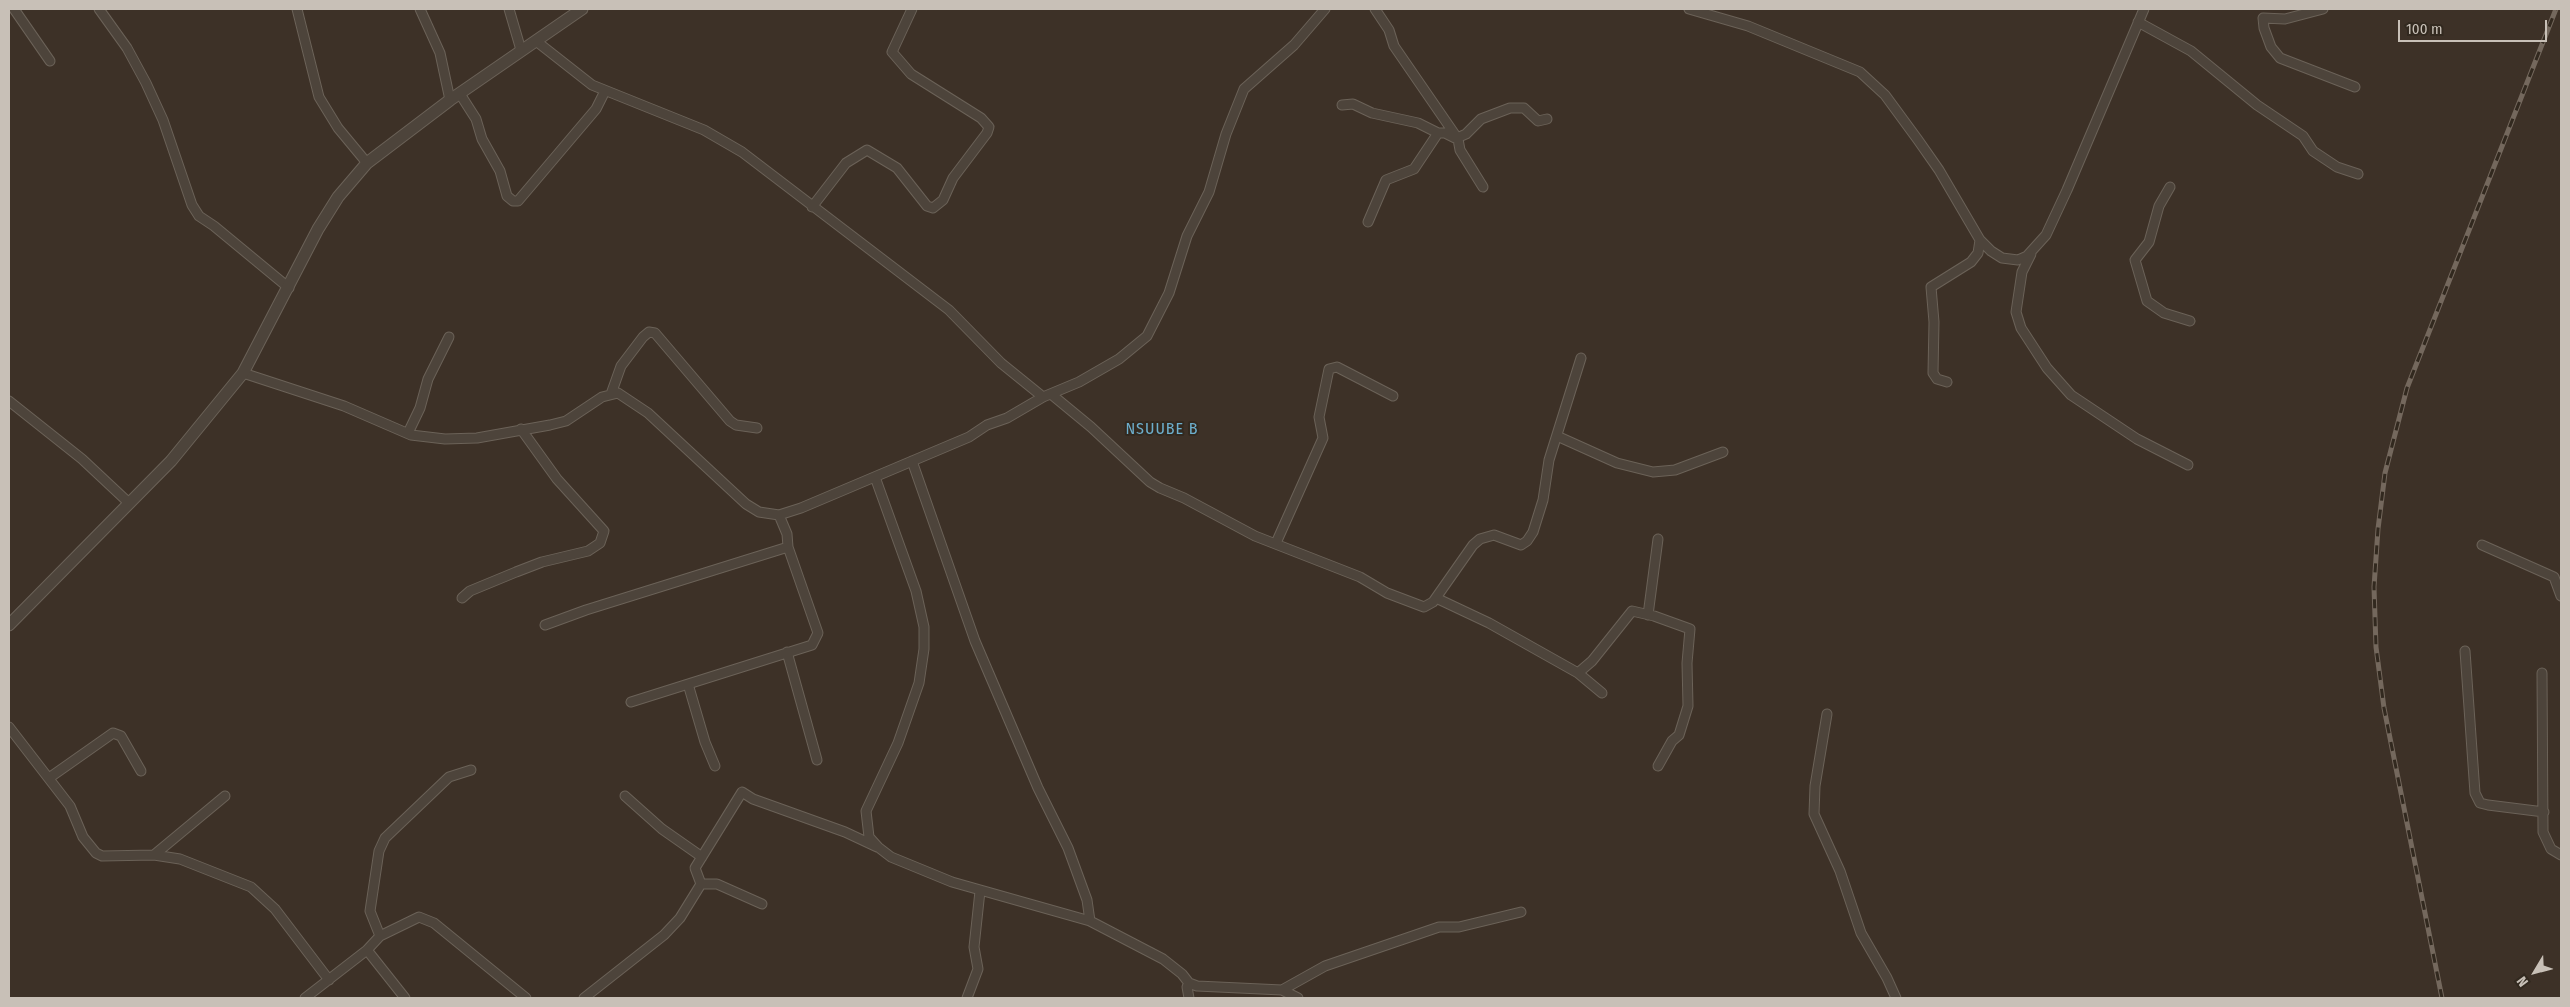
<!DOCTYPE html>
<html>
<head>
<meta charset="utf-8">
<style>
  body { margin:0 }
  #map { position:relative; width:2570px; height:1007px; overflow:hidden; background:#3d3127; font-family:"Fira Sans Condensed",sans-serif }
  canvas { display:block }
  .frame { position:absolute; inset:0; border:10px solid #c8c0b7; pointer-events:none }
  .north { position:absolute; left:2510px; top:947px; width:50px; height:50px; -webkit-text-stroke:4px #32291f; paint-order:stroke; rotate:233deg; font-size:14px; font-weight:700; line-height:20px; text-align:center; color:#c8c0b7 }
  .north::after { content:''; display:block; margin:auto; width:18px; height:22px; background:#c8c0b7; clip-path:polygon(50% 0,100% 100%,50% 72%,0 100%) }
  .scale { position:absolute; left:2398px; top:20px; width:149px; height:22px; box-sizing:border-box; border:2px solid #c8c0b7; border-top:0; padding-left:6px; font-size:15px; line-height:18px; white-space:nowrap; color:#c8c0b7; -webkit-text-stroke:4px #32291f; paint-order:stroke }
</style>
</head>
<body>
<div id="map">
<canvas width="2570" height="1007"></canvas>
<div class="frame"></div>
<div class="north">N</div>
<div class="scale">100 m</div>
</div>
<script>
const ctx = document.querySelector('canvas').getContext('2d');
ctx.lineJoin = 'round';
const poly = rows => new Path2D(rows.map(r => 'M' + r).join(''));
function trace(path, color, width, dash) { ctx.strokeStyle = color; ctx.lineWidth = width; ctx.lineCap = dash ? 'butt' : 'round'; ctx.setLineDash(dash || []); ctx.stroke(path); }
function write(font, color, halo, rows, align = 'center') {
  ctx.font = font + ' "Fira Sans Condensed",sans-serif'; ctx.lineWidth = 4; ctx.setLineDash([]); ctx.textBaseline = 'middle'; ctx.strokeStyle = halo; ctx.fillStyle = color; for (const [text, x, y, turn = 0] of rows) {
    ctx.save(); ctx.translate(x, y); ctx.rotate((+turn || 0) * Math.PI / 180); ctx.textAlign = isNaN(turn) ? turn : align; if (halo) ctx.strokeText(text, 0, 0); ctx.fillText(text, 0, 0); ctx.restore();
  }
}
const minor = poly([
  [14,9,50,61],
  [99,9,127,48,146,83,163,120,192,205,199,216,214,226,289,288],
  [297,9,319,97,338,128,367,163],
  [420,9,440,53,450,100],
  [509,9,521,50],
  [1375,9,1389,30,1394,46,1458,139,1460,150,1483,187],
  [1689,9,1748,26,1860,72,1885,95,1918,140,1939,170,1980,240,1991,251,2002,258,2018,260,2027,256,2046,235,2067,190,2144,9],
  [2323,9,2285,19,2263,18,2264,28,2271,47,2280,58,2355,87],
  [2138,22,2191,51,2257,105,2303,136,2313,151,2337,167,2358,174],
  [536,41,592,85,704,130,742,152,949,310,1001,363,1043,397],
  [460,94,476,119,482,139,500,171,507,196,513,201,518,201,596,109,605,91],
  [1342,105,1353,104,1372,113,1418,123,1438,133],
  [1457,138,1466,134,1481,119,1510,108,1524,108,1538,121,1547,119],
  [2170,187,2159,206,2149,242,2135,260,2147,301,2164,313,2190,321],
  [812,207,846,163,867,150,897,168,927,206,933,208,943,200,953,178,987,133,989,127,981,118,911,74,892,52,912,9],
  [1368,222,1386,180,1414,169,1438,133,1445,133,1455,138],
  [2031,254,2022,272,2016,312,2021,328,2047,368,2071,395,2137,439,2188,465],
  [243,373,344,406,411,435,445,439,477,438,550,425,566,421,602,397,618,393,648,413,746,504,759,512,779,515,801,508,969,437,987,425,1007,418,1043,397,1079,382,1119,359,1147,336,1169,293,1187,236,1209,192,1226,134,1244,89,1294,45,1325,9],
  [1947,382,1937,379,1933,373,1934,322,1931,287,1971,262,1978,253,1980,240],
  [611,394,621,366,643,337,649,332,655,333,730,421,736,425,757,428],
  [1051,394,1091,427,1150,482,1160,488,1184,498,1255,536,1360,577,1387,593,1424,607,1433,602,1473,545,1480,539,1494,535,1521,545,1527,541,1533,532,1543,500,1549,460,1581,358],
  [9,401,82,459,129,503],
  [408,433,420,408,428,379,449,337],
  [1557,436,1617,463,1653,472,1675,470,1723,452],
  [912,461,975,641,1038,788,1068,848,1087,900,1090,921],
  [875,477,916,591,924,627,924,649,919,683,898,743,866,811,869,837,878,847,891,857,952,882,1090,921,1163,959,1182,974,1189,983,1197,986,1282,990,1298,998],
  [1276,543,1323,438,1319,417,1329,369,1337,367,1393,396],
  [2482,545,2554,577,2561,596],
  [462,598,470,591,516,572,542,562,588,551,600,543,604,531,557,479,521,429],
  [1436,598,1489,623,1578,673],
  [1648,615,1658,539],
  [545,625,586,610,788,547,787,534,779,515],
  [2465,651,2475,793,2480,803,2488,805,2544,812],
  [787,652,817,760],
  [2542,673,2543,832,2551,849,2561,855],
  [688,684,705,742,715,766],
  [1602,693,1578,673,1592,661,1632,611,1654,616,1690,629,1687,663,1688,706,1679,735,1672,741,1658,766],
  [631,702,812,645,818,633,788,547],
  [1827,714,1815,786,1814,814,1840,871,1861,933,1887,978,1896,998],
  [9,727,70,806,83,837,96,853,102,856,154,855,180,859,251,887,275,909,329,980],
  [49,778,113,733,121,736,141,771],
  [625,796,662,829,702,857],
  [154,855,225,796],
  [701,884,695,868,742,792,753,799,845,832,877,847],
  [701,884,717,884,762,904],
  [380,936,370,911,379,851,385,838,449,777,471,770],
  [367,950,405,998],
  [1189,983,1187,987,1189,998],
  [1282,990,1325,966,1439,927,1459,927,1521,912],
  [305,998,367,950,380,936,419,917,434,923,526,998],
  [584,998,664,935,680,918,701,884],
  [967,998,978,969,974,947,980,891]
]);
const tertiary = poly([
  [9,625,171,461,243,373,318,229,338,197,367,163,450,100,582,9]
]);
trace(minor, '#6b6258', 11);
trace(tertiary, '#6b6258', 13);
trace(minor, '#4d443b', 9);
trace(tertiary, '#4d443b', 11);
const rail = poly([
  [2442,998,2384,708,2376,647,2374,587,2378,529,2385,473,2407,388,2556,9]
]);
trace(rail, '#74685d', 5);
trace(rail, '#32291f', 3, [9]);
ctx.letterSpacing = '1px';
write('16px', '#6daecc', '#32291f', [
  ["NSUUBE B",1162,430]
]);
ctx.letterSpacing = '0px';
</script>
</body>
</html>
